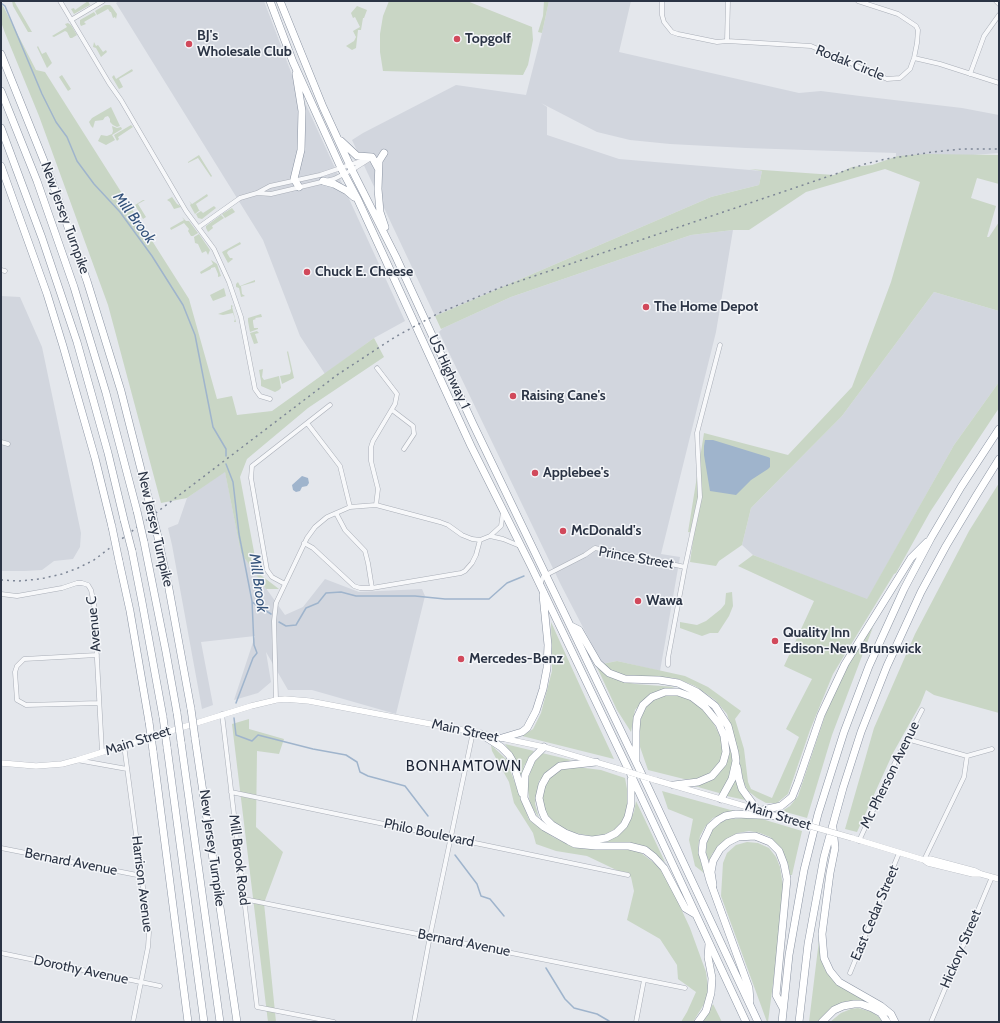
<!DOCTYPE html>
<html>
<head>
<meta charset="utf-8">
<style>
  body { margin:0 }
  #map { position:relative; width:1000px; height:1023px; overflow:hidden; background:#e4e7ec; font-family:Cabin,sans-serif }
  canvas { display:block }
  .frame { position:absolute; inset:0; border:2px solid #2b3445; pointer-events:none }
</style>
</head>
<body>
<div id="map">
<canvas width="1000" height="1023"></canvas>
<div class="frame"></div>
</div>
<script>
const ctx = document.querySelector('canvas').getContext('2d');
ctx.lineJoin = 'round';
function paint(path, color) { ctx.fillStyle = color; ctx.fill(path, 'evenodd'); }
const poly = rows => new Path2D(rows.map(r => 'M' + r).join(''));
function trace(path, color, width, dash) { ctx.strokeStyle = color; ctx.lineWidth = width; ctx.lineCap = dash ? 'butt' : 'round'; ctx.setLineDash(dash || []); ctx.stroke(path); }
function write(font, color, halo, rows, align = 'center') {
  ctx.font = font + ' Cabin,sans-serif'; ctx.lineWidth = 3; ctx.setLineDash([]); ctx.textBaseline = 'middle'; ctx.strokeStyle = halo; ctx.fillStyle = color; for (const [text, x, y, turn = 0] of rows) {
    ctx.save(); ctx.translate(x, y); ctx.rotate((+turn || 0) * Math.PI / 180); ctx.textAlign = isNaN(turn) ? turn : align; if (halo) ctx.strokeText(text, 0, 0); ctx.fillText(text, 0, 0); ctx.restore();
  }
}
paint(poly([
  [119,1,264,1,291,72,405,321,374,338,325,374,300,336,263,240,116,3],
  [549,1,631,1,619,52,799,93,821,91,860,96,962,108,999,115,999,153,896,161,896,153,746,148,670,144,630,140,597,132,541,103,547,107,547,135,619,159,762,171,759,185,711,197,435,316,352,140,363,133,456,85,526,95,542,33],
  [733,230,716,332,661,554,680,557,660,671,617,661,602,664,561,585,439,332,443,328,511,297,691,235],
  [934,292,999,311,999,382,954,445,867,600,753,555,742,545,751,508,842,416],
  [1,296,20,297,42,347,81,533,80,547,73,559,54,561,42,570,25,571,1,571],
  [225,471,241,553,285,615,303,607,325,579,359,592,422,589,425,596,396,714,312,690,288,690,266,652,271,682,258,693,234,700,255,636,201,642,213,705,202,709,172,545,168,528,178,524,187,498]
]), '#d2d6de');
paint(poly([
  [12,1,14,1,32,32,28,32,13,6],
  [88,1,90,5,74,14,71,9,74,8,75,10],
  [389,1,467,1,532,27,533,40,528,65,523,75,383,71,380,52,380,34,383,16],
  [544,1,549,1,542,33,538,32,543,16],
  [1,2,36,70,45,72,189,299,217,399,232,396,237,415,272,411,374,338,384,357,308,408,247,459,240,477,258,573,279,589,266,589,241,553,225,472,187,498,161,503,108,305,39,116,5,33,1,22],
  [105,5,110,5,112,7,117,14,116,19,115,17,113,18,111,12,110,12,108,9,97,15,95,11],
  [357,6,367,10,364,18,363,18,361,30,358,30,356,48,352,50,346,46,354,41,356,37,353,31,360,27,355,17,353,18,351,13],
  [94,12,96,15,84,22,86,24,81,26,80,24,80,20],
  [68,23,71,25,77,35,72,38,70,38,67,32,65,31,54,37,52,36,67,27,65,24],
  [94,42,96,46,98,45,103,52,106,50,107,52,101,57,96,48,93,47],
  [38,46,42,54,46,52,52,63,47,68,37,47],
  [132,69,133,71,119,79,123,87,119,89,112,77,114,75,116,79],
  [62,75,71,89,68,91,59,77],
  [111,107,120,126,117,127,113,125,110,122,110,119,108,116,105,117,103,120,95,121,93,128,91,126,89,122,92,118],
  [131,125,133,127,118,137,119,139,117,141,114,135],
  [112,126,117,128,121,127,122,129,112,135,115,140,106,145,98,141,101,135,107,136,112,134,113,131],
  [927,154,999,155,999,184,977,178,971,198,996,206,987,237,989,237,999,222,999,311,934,292,842,416,751,508,742,545,719,561,716,566,690,562,694,533,688,532,704,433,788,455,852,387,891,282,920,182,885,169,806,192,749,230,733,230,691,235,511,297,441,329,435,316,711,197,759,185,762,171,749,169,834,175,852,167,872,165,898,156],
  [199,155,212,176,211,177,198,158,188,163,188,162],
  [207,194,208,196,196,204,199,210,200,210,195,214,190,205,191,204,189,201,192,204],
  [172,197,177,204,179,205,181,207,174,209,170,202,167,200],
  [143,200,145,200,138,204,146,217,143,219,135,205],
  [214,206,216,208,202,219,198,218,196,214,201,211,203,213],
  [232,208,235,212,225,218,222,214],
  [221,215,224,218,212,226,213,228,208,232,206,228,206,226],
  [182,217,186,221,189,221,198,233,193,236,191,236,188,231,189,229,184,223,171,230,170,228,184,220],
  [199,234,210,250,208,255,206,251,202,253,198,244,195,243,194,237],
  [240,242,241,244,228,251,227,253,230,258,232,258,233,259,228,263,222,252],
  [211,260,217,264,221,276,218,277,218,274,215,267,211,268,211,269,201,274,200,272,213,264],
  [255,280,255,282,241,286,242,294,245,296,241,297,239,288,236,287,236,284,238,282,240,286],
  [224,288,226,296,213,301,210,295],
  [231,305,233,306,232,307,236,322,234,322,235,319,233,313,223,315,218,314,231,309],
  [261,314,262,317,255,318,256,319,253,320,253,322,254,328,258,328,258,329,250,332,248,321,248,318],
  [257,331,259,333,255,334,258,343,254,344,250,333],
  [288,351,294,378,282,384,280,376,290,374,291,371,287,352],
  [263,369,262,377,264,380,279,376,281,388,279,390,275,392,261,386,261,381,259,370],
  [999,382,999,408,930,512,896,573,894,574,833,674,810,730,788,794,777,803,766,803,757,798,748,791,744,783,734,737,727,714,715,700,695,686,675,678,622,675,609,669,602,664,617,661,685,676,708,687,741,711,735,719,744,749,748,782,751,789,772,798,799,737,786,729,812,679,784,666,814,601,738,566,753,555,867,599,954,445],
  [999,483,999,713,934,695,926,690,920,705,893,753,857,832,845,829,874,728,915,634,969,531],
  [732,592,733,606,729,616,718,633,710,633,702,636,680,628,680,622,697,625,706,621,721,609,725,604,726,593],
  [551,622,586,699,614,759,522,736,533,729,541,713,552,671],
  [873,627,832,735,807,818,782,811,790,806,798,796,828,707,841,678,856,649],
  [595,663,620,681,635,684,675,687,650,694,635,710,631,732,617,710],
  [675,695,687,698,700,707,711,718,722,740,723,752,719,764,709,775,694,780,684,779,648,770,639,744,639,722,646,707,654,700,664,696],
  [249,719,249,729,284,739,279,754,257,751,256,827,283,852,264,903,276,1022,268,1022,232,724],
  [730,741,732,751,732,764,730,778,722,793,719,793,691,785,715,777,721,771,728,758],
  [505,744,534,751,524,766,522,785,516,762],
  [491,745,506,759,529,820,553,837,576,848,637,850,653,862,665,874,690,928,706,972,709,996,693,1022,681,1022,687,1012,696,992,678,979,677,965,660,939,627,920,634,891,631,877,587,856,556,851,536,844,533,833,514,803,509,782,492,751],
  [542,753,571,760,552,767,539,781,535,804,539,818,530,804,527,782,534,761],
  [577,767,601,770,625,778,627,789,627,811,623,820,617,828,608,833,597,837,574,833,563,829,554,822,546,814,542,798,544,789,547,781,558,770],
  [735,775,745,799,745,800,727,796,727,794],
  [662,791,738,812,725,814,713,818,705,827,700,836,698,847,699,855,704,873,695,866,689,840,693,819,668,809],
  [636,801,665,862,651,851,640,845,624,843,602,843,624,830,634,812],
  [745,818,762,819,802,831,792,875,790,875,788,864,780,847,770,837,760,833,749,831,738,833,722,842,712,854,709,862,706,853,707,839,712,830,720,823,728,819],
  [747,842,758,843,769,848,776,857,780,867,783,886,783,907,768,1022,767,1022,721,896,723,863,727,853,736,845],
  [820,932,822,960,825,970,839,986,868,1001,847,1001,834,1007,819,1022,809,1022],
  [713,1004,722,1022,702,1022,706,1017],
  [858,1008,872,1012,879,1017,882,1022,830,1022,841,1013,851,1009]
]), '#c9d6c5');
paint(poly([
  [705,440,713,440,768,457,770,458,770,467,768,469,751,480,736,495,710,491,704,455,704,446],
  [302,476,308,478,309,483,307,486,302,487,300,491,296,492,293,490,292,485]
]), '#9fb4cc');
trace(poly([
  [1,3,5,6,42,94,56,122,67,137,77,161,94,184,120,212,152,256,183,305,195,335,213,427,226,449,226,456],
  [226,464,233,482,239,534,252,601,254,645,257,653,253,658,236,703],
  [252,602,271,614],
  [279,622,286,626,296,625,306,608,318,603,326,593,341,592,356,596,415,596,445,599,489,599,507,583,524,576],
  [234,718,236,735,252,741,258,735,313,749,346,755,357,762,360,772,368,776,405,786,428,816],
  [455,855,477,884,481,896,490,899,504,916],
  [546,968,565,999,574,1008,597,1014,609,1021]
]), '#9fb4cc', 1.5);
const minor = poly([
  [60,1,109,83,121,100,186,211,214,249,229,282,241,317,255,389,260,396,270,399],
  [662,1,662,15,664,22,672,32,678,34,717,42,727,41,811,46,887,79,900,78,910,69,914,58,917,43,918,30,916,26,898,14,858,1],
  [996,1,999,4],
  [71,20,103,1],
  [727,41,728,1],
  [914,58,940,64,999,83],
  [970,74,984,36,999,15],
  [257,193,270,186,320,175,367,159],
  [199,227,240,198,257,193,271,194,334,179,352,170,371,158],
  [1,270,5,271],
  [392,410,413,426,414,434,404,449],
  [307,423,340,466,350,507],
  [1,442,8,444],
  [376,505,378,489,371,461,371,447,373,441,395,404,397,394,377,368],
  [503,512,501,526,490,536,503,539,520,546],
  [336,513,345,530,365,551,368,563,372,588],
  [304,543,313,548,354,586,360,588,372,588,461,573,465,571,472,563,476,555,480,540],
  [285,584,272,577,267,570,251,478,252,466,330,405],
  [540,585,543,577,546,575,585,555,595,548,685,567],
  [1,594,17,596,62,588,77,583,82,583,88,585,91,590,94,604,102,752],
  [97,655,24,659,17,666,15,672,17,700,26,705,99,703],
  [668,665,668,658,685,567,700,497,697,433,720,345],
  [276,700,274,621,276,603,307,538,315,527,327,517,350,507,376,505,440,522,448,525,462,535,472,539,480,540,490,536],
  [222,714,257,1007,334,1022],
  [907,739,967,756,992,749],
  [124,745,149,932,148,947,133,1022],
  [77,760,127,769],
  [231,792,628,875],
  [859,841,897,758,922,710],
  [1,848,142,876],
  [924,860,964,777,967,756],
  [244,899,685,988],
  [1,953,160,986],
  [850,973,899,853],
  [414,1022,430,936,473,732],
  [636,1022,644,980],
  [931,1022,992,877]
]);
const secondary = poly([
  [1,763,36,766,62,764,77,760,251,706,276,700,285,699,309,701,473,732,544,747,619,769],
  [655,780,758,810],
  [775,816,796,822],
  [852,838,924,860,928,863,973,874,981,874],
  [924,860,930,859,975,871,981,874,999,879]
]);
const trunk = poly([
  [270,1,293,62,341,168,358,200,471,446,531,566,632,777,746,1022],
  [280,1,323,107,352,170,396,257,473,424,647,785,758,1022],
  [296,74,302,111,301,150,294,179,299,187],
  [341,141,357,156,372,157,378,168],
  [384,153,379,161,378,189,380,212,385,227],
  [323,181,334,184,347,191,354,197],
  [571,626,579,630,598,663,609,673,625,679,659,680,678,683,697,692,715,706,728,726,735,753,736,761,732,779,721,799],
  [481,734,501,747,509,755,513,762,522,793],
  [502,738,522,732,527,728,536,711,543,689,547,668,548,645,543,595],
  [544,747,532,759,525,775,524,798,533,818,544,827,569,841,575,844,596,846,629,846,645,850,654,857,664,868,685,908,695,914],
  [636,760,636,731,637,718,643,705,652,697,665,692,678,692,692,697,705,707,719,724,724,736,726,752,723,763,712,776,698,782,674,785],
  [596,762,560,766,547,776,542,785,539,798,542,811,545,818,552,825,565,833,578,838,592,840,606,838,616,833,624,825,628,817,631,804,631,780],
  [737,767,739,779,742,789,758,811],
  [750,1001,749,988,710,881,704,859,702,853,703,842,710,827,718,820,725,816,736,814,778,816]
]);
const motorway = poly([
  [1,54,50,176,87,281,121,391,149,501],
  [1,91,37,181,74,287,106,393,137,511],
  [1,128,42,238,77,342,108,453,124,520],
  [1,166,47,294,63,346,95,458,112,527],
  [157,533,169,589,191,709],
  [144,542,166,652,177,713],
  [132,551,142,602,163,717],
  [119,561,130,611,149,722],
  [195,738,237,1022],
  [181,742,220,1022],
  [167,747,204,1022],
  [153,751,188,1022],
  [758,811,781,806,792,797,798,782,821,715,845,664,911,558,927,542],
  [833,828,835,848,830,873,822,934,824,958,830,971,839,982,881,1006,891,1014,895,1022],
  [713,885,711,872,713,861,720,849,728,842,738,837,755,836,770,842,779,851,784,864,787,879,776,995,783,1008],
  [698,1022,706,1011,711,993,712,978,708,957,709,944],
  [782,1022,789,955,804,870,818,814,844,732,869,666,904,589,931,538,961,487,999,429],
  [799,1022,808,944,824,857,843,788,861,732,887,666,921,592,946,546,976,496,999,459],
  [822,1022,834,1010,843,1006,854,1004,861,1004,872,1008,881,1013,887,1022]
]);
trace(minor, '#a9aeb7', 5);
trace(secondary, '#a9aeb7', 6);
trace(trunk, '#8b94a3', 8);
trace(motorway, '#8b94a3', 8);
trace(minor, '#f7f8fa', 4);
trace(secondary, '#fff', 5.5);
trace(trunk, '#fff', 7);
trace(motorway, '#fff', 7);
trace(poly([
  [1,580,19,581,40,579,62,574,78,568,94,560,337,375,395,337,439,313,499,288,865,164,886,159,933,152,962,149,999,149]
]), '#7d8696', 1.5, [2, 4]);
const secondaryBridge = poly([
  [619,769,655,780],
  [796,822,852,838]
]);
const motorwayBridge = poly([
  [149,501,157,533],
  [137,511,144,542],
  [124,520,132,551],
  [112,527,119,561],
  [191,709,195,738],
  [177,713,181,742],
  [163,717,167,747],
  [149,722,153,751]
]);
trace(secondaryBridge, '#a9aeb7', 6, []);
trace(motorwayBridge, '#8b94a3', 8, []);
trace(secondaryBridge, '#fff', 5.5);
trace(motorwayBridge, '#fff', 7);
for (const [x, y, r, color] of [
  [457,39,4,"#d1495b"],
  [189,44,4,"#d1495b"],
  [307,272,4,"#d1495b"],
  [646,307,4,"#d1495b"],
  [513,396,4,"#d1495b"],
  [535,473,4,"#d1495b"],
  [563,531,4,"#d1495b"],
  [638,601,4,"#d1495b"],
  [775,641,4,"#d1495b"],
  [461,659,4,"#d1495b"]
]) { const dot = new Path2D(); dot.arc(x, y, r, 0, 2 * Math.PI); ctx.fillStyle = color; ctx.fill(dot); trace(dot, '#f4f6f9', 1.5); }
write('bold 14px', '#2b3445', '#f4f6f9', [
  ["BJ's",197,36],
  ["Wholesale Club",197,52],
  ["Topgolf",465,39],
  ["Chuck E. Cheese",315,272],
  ["The Home Depot",654,307],
  ["Raising Cane's",521,396],
  ["Applebee's",543,473],
  ["McDonald's",571,531],
  ["Wawa",646,601],
  ["Quality Inn",783,633],
  ["Edison-New Brunswick",783,649],
  ["Mercedes-Benz",469,659]
], 'left');
write('14px', '#2b3445', '#f4f6f9', [
  ["Rodak Circle",850,63,22],
  ["New Jersey Turnpike",65,218,70],
  ["US Highway 1",449,372,65],
  ["New Jersey Turnpike",155,529,77],
  ["Prince Street",636,558,10],
  ["Avenue C",94,624,-95],
  ["Main Street",465,731,12],
  ["Main Street",138,741,-18],
  ["Mc Pherson Avenue",890,775,-64],
  ["Main Street",778,816,17],
  ["Philo Boulevard",429,833,12],
  ["New Jersey Turnpike",212,848,82],
  ["Mill Brook Road",239,860,83],
  ["Bernard Avenue",71,862,11],
  ["Harrison Avenue",142,884,83],
  ["East Cedar Street",875,913,-67],
  ["Bernard Avenue",464,943,11],
  ["Hickory Street",961,949,-67],
  ["Dorothy Avenue",81,970,12]
]);
write('italic 15px', '#34527a', '#f4f6f9', [
  ["Mill Brook",134,218,53],
  ["Mill Brook",258,583,82]
]);
ctx.letterSpacing = '1px';
write('15px', '#1d2536', '#f4f6f9', [
  ["BONHAMTOWN",464,767]
]);
ctx.letterSpacing = '0px';
</script>
</body>
</html>
